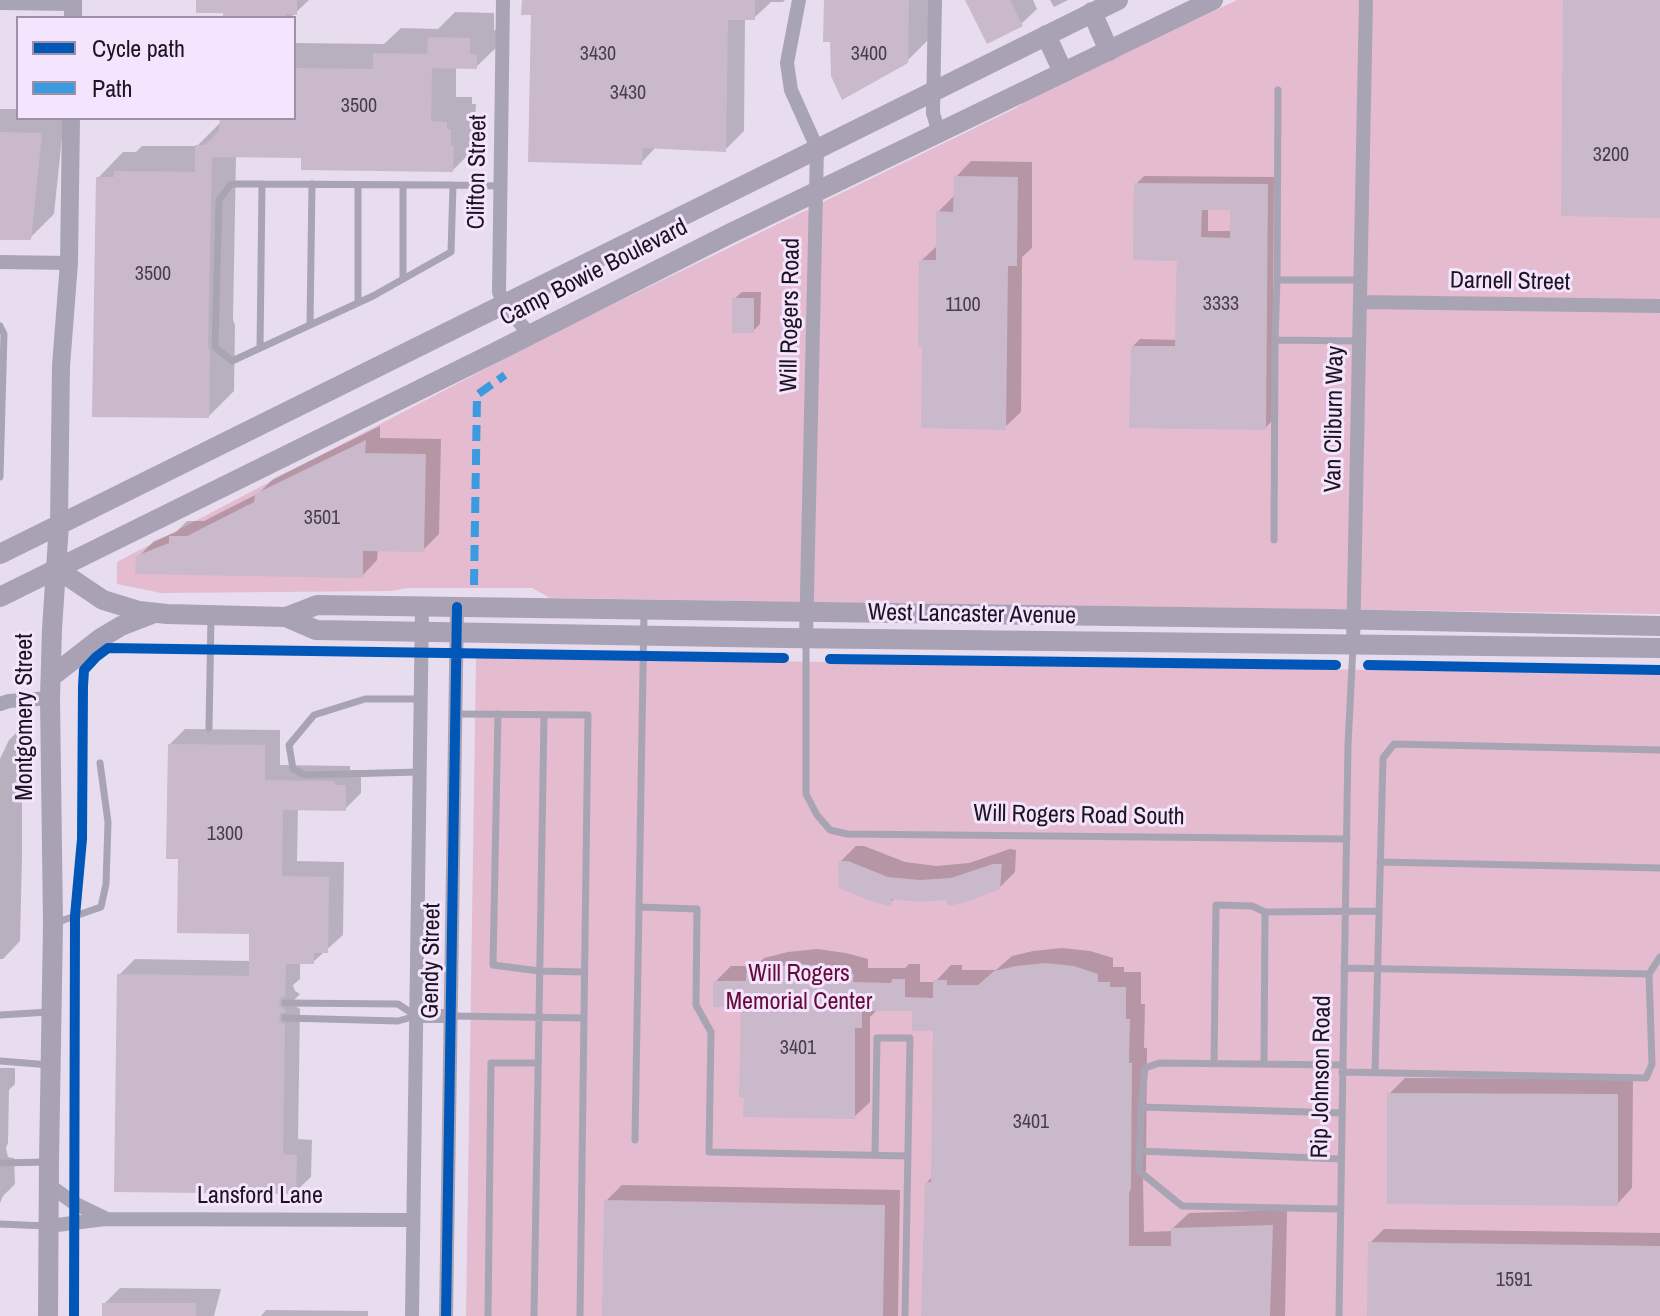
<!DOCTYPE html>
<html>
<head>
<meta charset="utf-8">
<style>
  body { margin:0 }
  #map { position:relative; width:1660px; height:1316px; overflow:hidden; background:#e8ddef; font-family:"Archivo Narrow",sans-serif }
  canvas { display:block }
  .legend { position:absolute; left:16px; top:16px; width:280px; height:104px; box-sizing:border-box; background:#f4e4fe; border:2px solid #9e91a5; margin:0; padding:10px 14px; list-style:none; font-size:24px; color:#1c1520 }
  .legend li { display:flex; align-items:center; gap:16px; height:40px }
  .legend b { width:40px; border:2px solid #9e91a5 }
</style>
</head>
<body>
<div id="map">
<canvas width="1660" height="1316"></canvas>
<ul class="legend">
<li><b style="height:10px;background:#0057b8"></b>Cycle path</li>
<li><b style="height:10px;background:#3c9ae0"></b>Path</li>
</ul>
</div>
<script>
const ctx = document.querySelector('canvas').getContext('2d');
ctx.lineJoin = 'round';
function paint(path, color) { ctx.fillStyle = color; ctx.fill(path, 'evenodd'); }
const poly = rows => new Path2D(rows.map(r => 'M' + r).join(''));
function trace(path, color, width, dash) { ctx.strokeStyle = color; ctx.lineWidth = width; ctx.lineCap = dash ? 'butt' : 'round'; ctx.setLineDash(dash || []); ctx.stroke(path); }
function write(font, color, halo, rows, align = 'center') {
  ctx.font = font + ' "Archivo Narrow",sans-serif'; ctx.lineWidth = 6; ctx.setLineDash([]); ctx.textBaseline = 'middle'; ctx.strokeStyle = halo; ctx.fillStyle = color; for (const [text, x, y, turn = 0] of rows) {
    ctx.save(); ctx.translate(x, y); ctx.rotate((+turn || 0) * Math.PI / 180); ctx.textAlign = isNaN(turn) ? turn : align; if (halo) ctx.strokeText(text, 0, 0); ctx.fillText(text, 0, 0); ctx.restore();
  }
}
paint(poly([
  [1237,0,1660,0,1660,614,550,598,532,588,408,588,392,591,161,593,117,584,117,562,550,335,1016,108,1031,98],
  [476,657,1660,674,1660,1316,466,1316]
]), '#e4bbcf');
paint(poly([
  [198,0,309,0,290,18,225,18,225,11],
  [524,0,785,0,783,2,771,2,754,18,745,18,744,131,725,150,657,146,641,163],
  [826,0,931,0,931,37,907,61,831,40],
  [971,0,1033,0,1037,9,1021,24],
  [1050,0,1068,0,1054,7],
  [455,12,494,13,494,30,502,30,502,42,476,67,456,67,456,97,472,97,472,104,476,104,475,121,478,122,478,145,453,170,303,156,236,155,233,320,235,325,234,391,209,416,98,178,123,152,136,152,142,146,197,146,221,122,222,118,294,118,294,43,384,44,401,28,438,29],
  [0,109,18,109,18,118,64,118,54,214,30,238,0,238],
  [971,161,1032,162,1032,248,1022,257,1021,412,1005,427,921,261,938,245,938,212,954,196,956,177],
  [1144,176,1274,177,1272,421,1265,428,1133,346,1140,339,1177,340,1179,259,1136,184],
  [1208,208,1232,208,1232,231,1208,231],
  [742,292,761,292,760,324,753,331,734,299],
  [380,426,380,438,441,439,439,534,423,550,378,549,377,560,362,576,138,557,154,541,176,532,187,521,204,521,259,493,273,479],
  [22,727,22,857,20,941,3,959,0,959,0,759,9,740],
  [185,729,280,730,280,765,350,766,350,770,361,770,361,793,345,809,298,808,297,861,344,862,343,935,313,962,300,962,300,979,293,985,295,991,300,994,294,1000,294,1005,300,1009,298,1139,312,1140,311,1177,295,1192,119,975,135,959,251,961,251,932,180,857,169,745],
  [856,846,864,846,905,862,936,866,969,863,1010,849,1016,850,1015,872,999,888,948,897,896,897,890,903,840,862],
  [1062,948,1090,951,1113,958,1113,967,1124,967,1124,972,1141,972,1141,1004,1145,1004,1144,1048,1147,1048,1146,1170,1143,1177,1144,1232,1173,1231,1173,1228,1189,1213,1287,1210,1285,1316,923,1316,927,1182,933,1176,935,1029,914,1009,877,1010,870,1017,870,1102,854,1117,743,1005,715,982,731,966,756,966,764,958,788,952,817,949,846,953,868,959,868,968,905,968,909,964,920,964,920,982,935,982,951,965,962,965,962,970,996,970,1012,956,1033,951],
  [0,1068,15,1068,15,1084,9,1090,8,1143,6,1148,8,1157,14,1158,15,1184,3,1196,0,1203],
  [1405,1078,1633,1079,1632,1188,1617,1204,1389,1094],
  [622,1185,900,1190,898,1316,604,1316,606,1201],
  [1384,1229,1660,1233,1660,1316,1369,1316,1370,1243],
  [120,1288,221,1289,214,1316,104,1316,104,1304],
  [266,1310,368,1311,368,1316,261,1316]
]), '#0003');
paint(poly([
  [196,0,297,0,297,15,286,14,286,18,223,18,223,13,196,13],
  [522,0,755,0,755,20,728,20,726,152,643,148,642,165,528,162,531,15,521,15],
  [824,0,909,0,908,63,842,100,831,76,830,42,823,42],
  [965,0,1010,0,1023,26,987,44],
  [1563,0,1660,0,1660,218,1561,216],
  [428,37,470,38,470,54,477,55,477,69,432,68,431,121,447,122,447,129,451,129,451,146,454,147,453,172,301,170,301,158,212,157,208,347,210,351,209,418,92,417,96,177,114,177,114,171,195,172,195,145,205,145,219,131,220,118,294,118,294,68,373,69,373,53,427,54],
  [0,132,42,133,31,240,0,240],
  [954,176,1018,177,1017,266,1008,266,1006,430,921,428,922,347,918,347,919,260,936,260,936,211,953,212],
  [1134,183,1268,184,1266,430,1129,428,1131,346,1175,346,1176,282,1177,261,1133,260],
  [1202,210,1230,210,1230,238,1201,237],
  [732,298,754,298,754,333,732,333],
  [366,440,365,453,426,454,424,552,363,551,363,578,135,574,136,556,169,543,169,536,187,536,254,502,255,494],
  [168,744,265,745,265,780,335,781,335,785,346,785,346,811,283,810,282,876,329,877,328,953,314,953,314,964,286,964,285,996,281,998,279,1002,280,1007,285,1010,285,1012,280,1014,279,1019,281,1023,285,1024,283,1154,297,1155,296,1194,114,1192,117,974,249,976,249,934,177,933,178,859,166,859],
  [838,861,848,861,888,877,920,880,951,878,993,864,1002,864,1000,889,966,902,948,906,946,900,919,902,892,899,891,906,873,902,839,888],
  [1045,963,1074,966,1098,974,1098,982,1110,982,1110,987,1126,987,1126,1019,1130,1019,1129,1063,1132,1063,1131,1188,1129,1194,1129,1246,1171,1246,1171,1228,1273,1225,1270,1316,921,1316,925,1182,931,1182,933,1031,912,1031,912,1011,862,1011,862,1028,855,1028,855,1119,743,1117,744,1098,739,1097,741,1007,713,1007,713,981,746,981,746,973,771,967,800,964,829,967,854,974,853,982,891,983,892,979,905,979,905,997,933,998,933,980,947,980,947,985,978,985,994,971,1016,966],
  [1387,1093,1618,1094,1618,1206,1387,1204],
  [604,1200,885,1205,883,1316,602,1316],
  [1368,1242,1660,1246,1660,1316,1367,1316],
  [102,1303,196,1303,196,1316,102,1316]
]), '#c9b9ca');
trace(poly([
  [358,185,358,303],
  [453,185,451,252,373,296,232,361,215,347,219,200,231,184,262,184,453,185,500,186],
  [403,279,403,185],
  [1277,280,1278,90],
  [310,324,312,184],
  [0,326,4,334,0,477],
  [1275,340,1359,341],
  [260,348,262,184],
  [1274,540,1275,340,1277,280,1360,280],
  [806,641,806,794,817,815,830,830,847,834,1347,839],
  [456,714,588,715,580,1316],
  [498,714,493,965,539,971,584,972],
  [209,728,211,617],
  [419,772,305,775,293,769,289,745,314,715,365,699,420,699],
  [1380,862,1660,868],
  [640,907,697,909,696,1005,711,1032,709,1152,908,1156],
  [55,923,101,907,106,884,108,822,100,763],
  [1344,968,1649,974],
  [285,1003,398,1004,416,1016],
  [0,1015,49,1012],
  [451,1016,584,1018],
  [285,1018,398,1021,416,1016],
  [0,1061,50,1065],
  [1214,1064,1216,905,1252,906,1265,912],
  [1264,1064,1265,912,1379,911],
  [1342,1072,1646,1078,1652,1064,1649,974,1660,957],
  [1375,1072,1383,758,1394,744,1660,750],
  [1141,1107,1145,1068,1159,1063,1342,1065],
  [635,1140,644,612],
  [1139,1151,1341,1159],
  [875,1155,877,1038,910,1038,905,1316],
  [0,1163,47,1162],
  [1340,1209,1182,1206,1139,1171,1141,1107,1342,1113],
  [0,1224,46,1226],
  [488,1316,491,1063,538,1063],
  [534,1316,544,715],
  [1339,1316,1348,745,1353,646]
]), '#a8a4b4', 7);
trace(poly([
  [503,0,499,292,504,304,530,335],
  [799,0,787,63,791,90,817,148,806,638],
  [935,0,933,113,939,133],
  [0,3,73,4],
  [0,262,69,263],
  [1360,302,1660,306],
  [1353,646,1366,0],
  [0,704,9,701,50,698],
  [416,1016,451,1016],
  [49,1185,74,1203,105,1218],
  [49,1226,105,1219,413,1220],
  [412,1316,422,607],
  [446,1316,457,607]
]), '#a8a4b4', 14);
trace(poly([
  [73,18,73,0],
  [59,524,61,366,69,263,71,118]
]), '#a8a4b4', 18);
trace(poly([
  [1092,12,1109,51],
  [1046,35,1063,72],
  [0,554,1118,0],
  [57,569,103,600,139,611,167,614,286,617,317,605,1330,619,1660,626],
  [0,597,496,352,729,234,1213,0],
  [286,617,316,630,784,638,1660,648],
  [51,677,101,638,121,626,152,614],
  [48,1316,49,1162,53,924,50,698,52,629,59,524]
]), '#a8a2b4', 20);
trace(poly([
  [474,585,477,395,505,375]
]), '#3c9ae0', 8, [16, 8]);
trace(poly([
  [830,659,1336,665],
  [1368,665,1660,670],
  [74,1316,75,916,82,839,83,686,84,670,96,657,108,648,784,658],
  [446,1316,457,607]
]), '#0057b8', 10);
write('20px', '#473e4a', null, [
  ["3430",598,55],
  ["3400",869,55],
  ["3430",628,94],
  ["3500",359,107],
  ["3200",1611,156],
  ["3500",153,275],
  ["3333",1221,305],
  ["1100",963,306],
  ["3501",322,519],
  ["1300",225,835],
  ["3401",798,1049],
  ["3401",1031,1123],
  ["1591",1514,1281]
]);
write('24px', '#1c1520', '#f4e4fe', [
  ["Clifton Street",478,172,-89],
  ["Camp Bowie Boulevard",594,273,-27],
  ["Darnell Street",1510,282,1],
  ["Will Rogers Road",791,315,-89],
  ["Van Cliburn Way",1335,419,-89],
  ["West Lancaster Avenue",972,615,1],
  ["Montgomery Street",26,717,-90],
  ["Will Rogers Road South",1079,816,1],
  ["Gendy Street",432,961,-89],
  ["Rip Johnson Road",1322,1077,-89],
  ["Lansford Lane",260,1197]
]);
write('24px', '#640c37', '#f4e4fe', [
  ["Will Rogers",799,975],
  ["Memorial Center",799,1003]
]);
</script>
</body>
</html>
